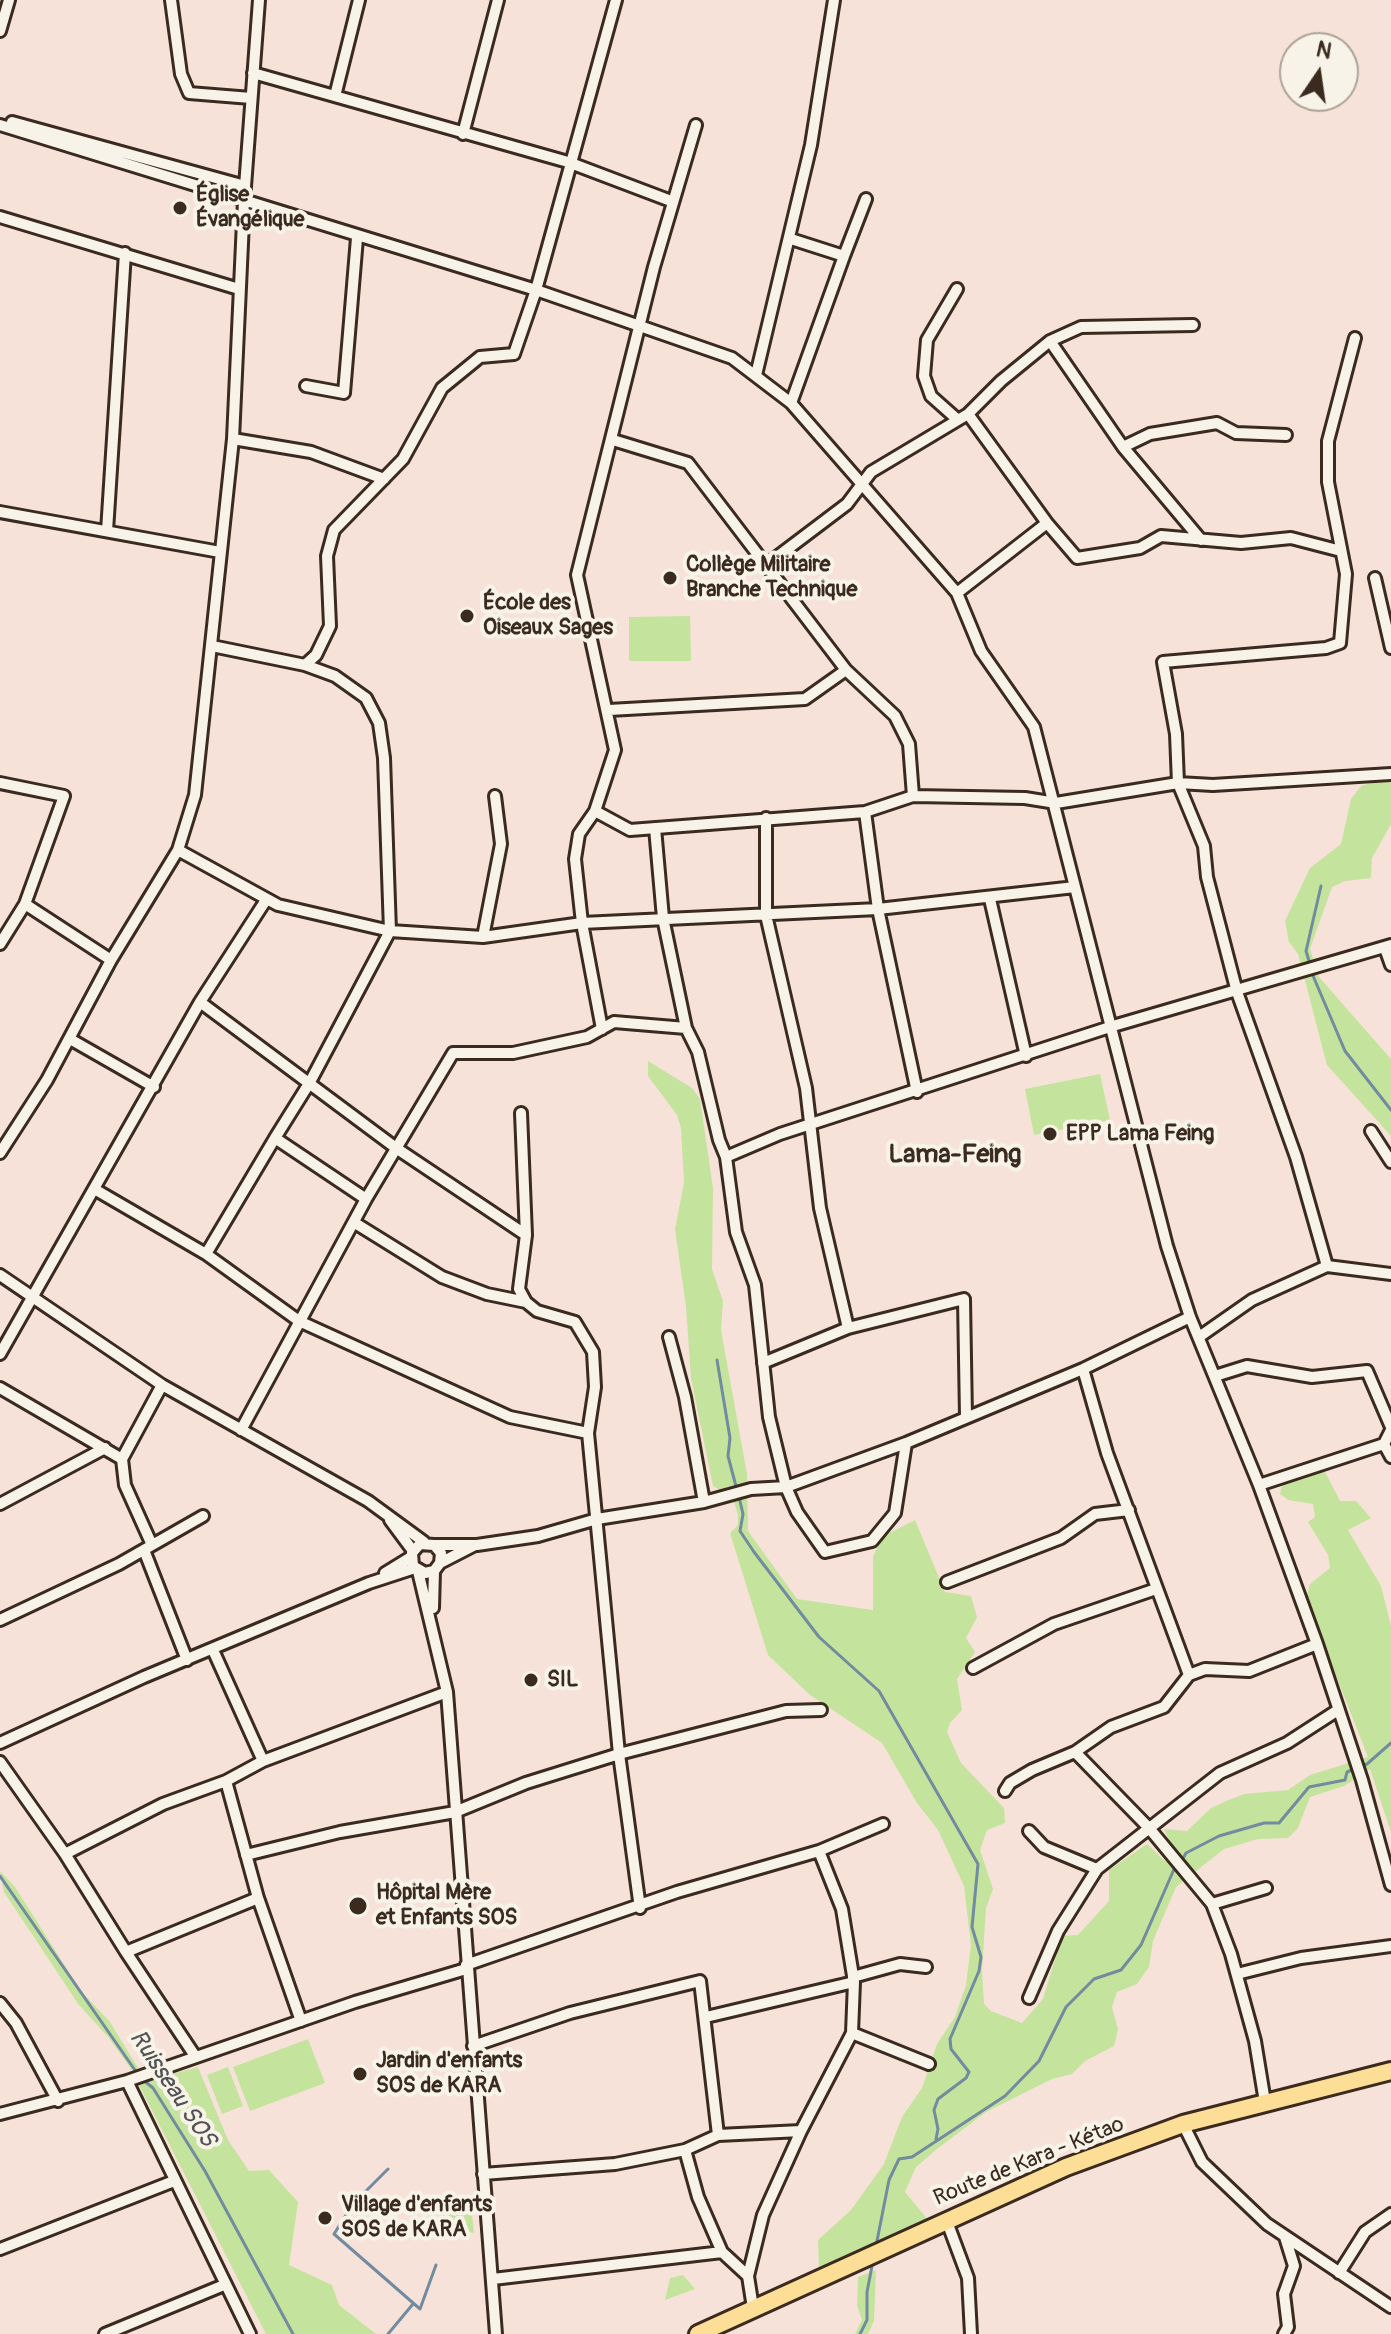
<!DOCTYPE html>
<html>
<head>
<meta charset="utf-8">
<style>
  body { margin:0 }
  #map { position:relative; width:1391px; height:2334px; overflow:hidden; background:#f7e2d9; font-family:Pangolin,sans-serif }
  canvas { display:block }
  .north { position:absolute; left:1279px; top:32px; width:80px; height:80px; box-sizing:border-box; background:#f7f3e8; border:2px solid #aca397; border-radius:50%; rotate:13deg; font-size:22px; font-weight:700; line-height:32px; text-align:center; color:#3b2a1e }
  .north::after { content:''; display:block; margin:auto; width:28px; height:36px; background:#3b2a1e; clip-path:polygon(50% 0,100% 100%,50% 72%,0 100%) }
</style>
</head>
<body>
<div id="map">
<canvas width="1391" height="2334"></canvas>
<div class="north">N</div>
</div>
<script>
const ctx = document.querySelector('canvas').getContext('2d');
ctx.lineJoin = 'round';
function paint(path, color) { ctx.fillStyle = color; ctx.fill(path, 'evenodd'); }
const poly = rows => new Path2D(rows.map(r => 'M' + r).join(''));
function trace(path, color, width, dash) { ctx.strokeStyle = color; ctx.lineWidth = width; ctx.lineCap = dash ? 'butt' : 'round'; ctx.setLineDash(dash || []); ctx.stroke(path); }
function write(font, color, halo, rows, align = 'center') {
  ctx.font = font + ' Pangolin,sans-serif'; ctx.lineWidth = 8; ctx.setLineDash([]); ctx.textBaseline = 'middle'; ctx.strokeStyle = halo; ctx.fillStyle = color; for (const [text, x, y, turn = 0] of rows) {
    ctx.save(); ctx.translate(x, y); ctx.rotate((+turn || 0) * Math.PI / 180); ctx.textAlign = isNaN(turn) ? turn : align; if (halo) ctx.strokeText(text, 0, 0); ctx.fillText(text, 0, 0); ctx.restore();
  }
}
paint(poly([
  [690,616,691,661,629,661,629,617],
  [1377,781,1391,781,1391,824,1372,858,1371,878,1345,881,1332,887,1310,949,1319,977,1391,1059,1391,1136,1327,1065,1298,954,1289,942,1285,921,1310,868,1341,844,1351,799,1361,786],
  [648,1061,692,1088,700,1099,713,1188,712,1269,723,1301,721,1330,747,1474,748,1531,797,1599,873,1610,873,1557,882,1537,915,1520,945,1592,971,1596,977,1617,966,1638,975,1652,957,1679,962,1710,950,1723,947,1732,961,1763,1004,1808,1005,1823,987,1830,980,1850,993,1889,986,1908,982,1971,984,2004,991,2011,1022,2023,1043,1999,1062,1936,1078,1935,1109,1901,1109,1870,1147,1844,1166,1862,1174,1852,1164,1829,1187,1831,1211,1808,1224,1802,1244,1794,1288,1790,1310,1775,1368,1757,1306,1599,1310,1584,1330,1568,1328,1555,1308,1522,1315,1517,1313,1504,1288,1500,1280,1494,1283,1481,1323,1468,1340,1501,1356,1501,1371,1518,1348,1530,1381,1586,1391,1626,1391,1832,1370,1769,1344,1786,1310,1797,1298,1828,1288,1838,1258,1839,1224,1849,1176,1887,1153,1941,1149,1967,1137,1984,1117,1992,1112,2007,1118,2029,1114,2046,1085,2061,1072,2074,1052,2079,986,2112,937,2149,916,2167,905,2192,929,2221,819,2273,818,2240,851,2210,884,2164,902,2117,922,2088,937,2044,955,2017,966,1985,971,1945,964,1886,938,1830,917,1803,882,1743,810,1695,768,1655,730,1533,738,1525,738,1515,729,1486,720,1490,713,1486,691,1378,686,1307,675,1229,684,1183,681,1128,677,1115,648,1076],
  [1100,1074,1110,1120,1034,1135,1025,1089],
  [0,1871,15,1887,81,1991,110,2022,146,2081,198,2067,228,2140,249,2171,269,2170,298,2202,289,2265,332,2285,339,2305,376,2334,266,2334,139,2085,142,2084,109,2038,79,2005,4,1892],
  [308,2039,325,2083,250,2111,233,2067],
  [228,2067,243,2106,222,2114,207,2075],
  [435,2195,470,2196,474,2233,441,2227],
  [876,2270,874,2321,868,2334,855,2334,862,2320,857,2305,858,2277],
  [683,2275,695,2289,665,2300,670,2278]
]), '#c4e49d');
trace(poly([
  [1310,964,1306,951,1321,886],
  [1311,971,1345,1051,1391,1110],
  [717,1360,730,1438,728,1456,737,1490],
  [739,1497,743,1514,740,1531,754,1552,819,1637,879,1691,978,1864,972,1927,981,1957,979,1971,950,2039,951,2049,969,2072,966,2078,938,2099,934,2110,938,2129,936,2139],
  [1181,1862,1186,1853,1219,1836,1264,1823,1279,1823,1309,1787,1345,1780,1347,1772,1367,1764,1391,1743],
  [0,1876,137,2073],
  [142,2079,153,2088,205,2171,293,2334],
  [388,2169,353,2204,334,2234,420,2309,436,2265],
  [876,2246,889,2180,899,2159,912,2157,1005,2096,1039,2061,1066,2007,1094,1979,1121,1970,1141,1945,1175,1867],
  [388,2334,413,2304],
  [860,2334,867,2320,867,2292,873,2261]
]), '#728b9f', 3);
const street = poly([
  [171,0,181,74,189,93,251,98],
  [0,31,9,0],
  [253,73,568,162,671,201],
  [335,96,359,0],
  [12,122,245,186],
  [0,125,536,290,732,358,791,403,957,593,981,651,1034,727,1167,1246,1190,1317,1259,1485,1317,1644,1362,1780,1391,1885],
  [463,134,498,0],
  [0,217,239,289],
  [791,239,844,256,866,199],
  [957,289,927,340,924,376,931,396,958,420],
  [1050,341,1123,447,1201,540],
  [756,375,811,145,834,0],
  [306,386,344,393,357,238],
  [791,403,844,256],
  [968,414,1047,523,1077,558,1140,548,1161,536,1241,543,1291,538,1341,551],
  [233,439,311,452,384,479],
  [613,440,688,463,846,670,895,716,909,744,913,796],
  [1123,447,1150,434,1217,423,1236,433,1286,435],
  [0,512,220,552],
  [107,531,125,253],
  [765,566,847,504,871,472,968,414,1001,381,1050,341,1081,327,1193,325],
  [1375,578,1391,648],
  [957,593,1047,523],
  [212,646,305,665,335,676,366,698,379,723,384,758,390,931,310,1082,275,1138,366,1199],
  [305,665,316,655,330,626,327,556,334,530,403,459,442,388,480,357,514,354,536,290,616,0],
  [609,710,805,699,846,670],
  [0,783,64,796,25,904,0,944],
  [595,811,630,830,865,812,913,796,1025,798,1056,803,1178,783,1213,785,1391,774],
  [865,812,878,909,917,1092],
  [766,818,766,915,806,1088,820,1208,848,1328],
  [655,828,663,918,686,1028],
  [178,850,278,905,390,931,483,937,582,923,878,909,1075,887],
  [990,899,1026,1056],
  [25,904,111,960],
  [483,937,501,844,495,796],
  [1385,948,1391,965],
  [200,1002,396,1148,526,1235],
  [602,1029,582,923,575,859,579,834,595,811,615,750,577,575,654,267,696,125],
  [70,1039,154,1087],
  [521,1113,526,1235,519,1289,526,1302],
  [1371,1131,1391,1162],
  [0,1153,47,1080,111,960,178,850,195,795,233,439,244,200,259,0],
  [726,1157,780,1134,1113,1026,1391,945],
  [96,1190,206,1254,299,1321,510,1417,588,1433],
  [206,1254,275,1138],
  [1327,1266,1296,1157,1237,992,1207,877,1204,846,1178,783,1176,734,1163,662,1326,648,1340,643,1346,574,1328,482,1328,441,1355,338],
  [0,1275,162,1385,368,1501,424,1542],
  [669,1337,685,1397,704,1502],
  [1199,1337,1252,1300,1327,1266,1391,1274],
  [0,1354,200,1002,266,900],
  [763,1363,848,1328,964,1299,966,1417],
  [1083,1369,1107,1453,1189,1675,1164,1707,1111,1727,1075,1752,1149,1828,1212,1904,1231,1954,1255,2041,1265,2102],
  [1215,1376,1247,1366,1312,1377,1367,1371,1391,1427],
  [0,1388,122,1459],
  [241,1430,366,1199,453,1053,513,1053,587,1037,614,1022,686,1028,698,1052,719,1140,726,1157,736,1232,755,1285,769,1417,786,1487,797,1512,825,1552,872,1541,895,1513,906,1443],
  [1384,1444,1391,1457],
  [1259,1485,1384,1444,1391,1430],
  [0,1504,105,1448],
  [390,1520,413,1551],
  [152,1545,125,1485,122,1459,162,1385],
  [434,1545,477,1545,538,1536,597,1519,704,1502,751,1489,786,1487,906,1443,1083,1369,1190,1317],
  [144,1550,187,1660],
  [440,1563,475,1545],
  [418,1571,447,1692,496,2334],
  [385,1573,411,1557],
  [947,1582,1061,1538,1095,1514,1129,1510],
  [433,1608,434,1571,440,1563,441,1553,434,1545,420,1544,412,1553,413,1566,425,1573,434,1571],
  [0,1620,119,1564,203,1516],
  [213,1650,263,1761],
  [973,1668,1054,1624,1156,1589],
  [1189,1675,1205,1669,1249,1671,1317,1644],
  [0,1743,144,1677,369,1583,415,1568],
  [0,1762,65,1854,126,1952,258,1898,226,1781],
  [1005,1791,1010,1783,1032,1770,1075,1752],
  [1029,1831,1044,1847,1097,1869,1220,1773,1287,1743,1338,1710],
  [65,1854,163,1804,226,1781,263,1761,447,1692],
  [246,1855,340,1832,455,1812,526,1783,619,1754,588,1433,595,1387,593,1352,575,1322,537,1311,526,1302,487,1294,442,1277,355,1223],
  [258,1898,301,2021],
  [1212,1904,1266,1888],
  [640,1908,619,1754,786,1711,821,1710],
  [126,1952,195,2056],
  [466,1965,677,1892,819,1851,883,1824],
  [1237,1974,1301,1958,1391,1946],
  [853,1977,900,1964,926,1967],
  [1029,1998,1058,1931,1097,1869],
  [0,2003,16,2023,58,2101],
  [706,2017,854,1982],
  [852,2033,929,2064],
  [473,2046,570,2013,700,1981,718,2135],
  [127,2081,250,2334],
  [0,2114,127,2081,355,2002,466,1969],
  [1183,2124,1202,2162,1267,2224,1391,2307],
  [685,2150,698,2197,722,2252,748,2276],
  [483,2174,615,2164,685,2150,718,2135,801,2131],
  [946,2219,968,2278,971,2334],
  [0,2249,174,2181],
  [1339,2273,1365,2232,1391,2214],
  [493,2279,722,2252],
  [753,2308,748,2276,763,2215,801,2131,852,2033,854,1982,842,1909,819,1851],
  [105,2334,224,2285],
  [1284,2334,1288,2327,1284,2294,1294,2266,1285,2237]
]);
const primary = poly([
  [698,2334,1066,2167,1183,2124,1391,2071]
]);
trace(street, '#3b2a1e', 16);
trace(primary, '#3b2a1e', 22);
trace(street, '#f7f3e8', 10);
trace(primary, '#fdde96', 16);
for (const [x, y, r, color] of [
  [180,208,8,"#3b2a1e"],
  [670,578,8,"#3b2a1e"],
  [467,616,8,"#3b2a1e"],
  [1050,1134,8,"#3b2a1e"],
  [531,1680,8,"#3b2a1e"],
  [358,1906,10,"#3b2a1e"],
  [360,2074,8,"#3b2a1e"],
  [325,2218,8,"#3b2a1e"]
]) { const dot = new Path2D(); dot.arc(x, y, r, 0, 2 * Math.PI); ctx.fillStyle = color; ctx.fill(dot); trace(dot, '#f7f3e8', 3); }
write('bold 22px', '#3b2a1e', '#f7f3e8', [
  ["Église",196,195],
  ["Évangélique",196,220],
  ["Collège Militaire",686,565],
  ["Branche Technique",686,590],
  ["École des",483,603],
  ["Oiseaux Sages",483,628],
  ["EPP Lama Feing",1066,1134],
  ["SIL",547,1680],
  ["Hôpital Mère",376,1893],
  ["et Enfants SOS",376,1918],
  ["Jardin d'enfants",376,2061],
  ["SOS de KARA",376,2086],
  ["Village d'enfants",341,2205],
  ["SOS de KARA",341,2230]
], 'left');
write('22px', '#3b2a1e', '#f7f3e8', [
  ["Route de Kara - Kétao",1029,2162,-22]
]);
write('italic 24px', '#525254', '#f7f3e8', [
  ["Ruisseau SOS",172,2089,56]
]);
write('bold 26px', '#3b2a1e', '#f7f3e8', [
  ["Lama-Feing",955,1155]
]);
</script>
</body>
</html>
